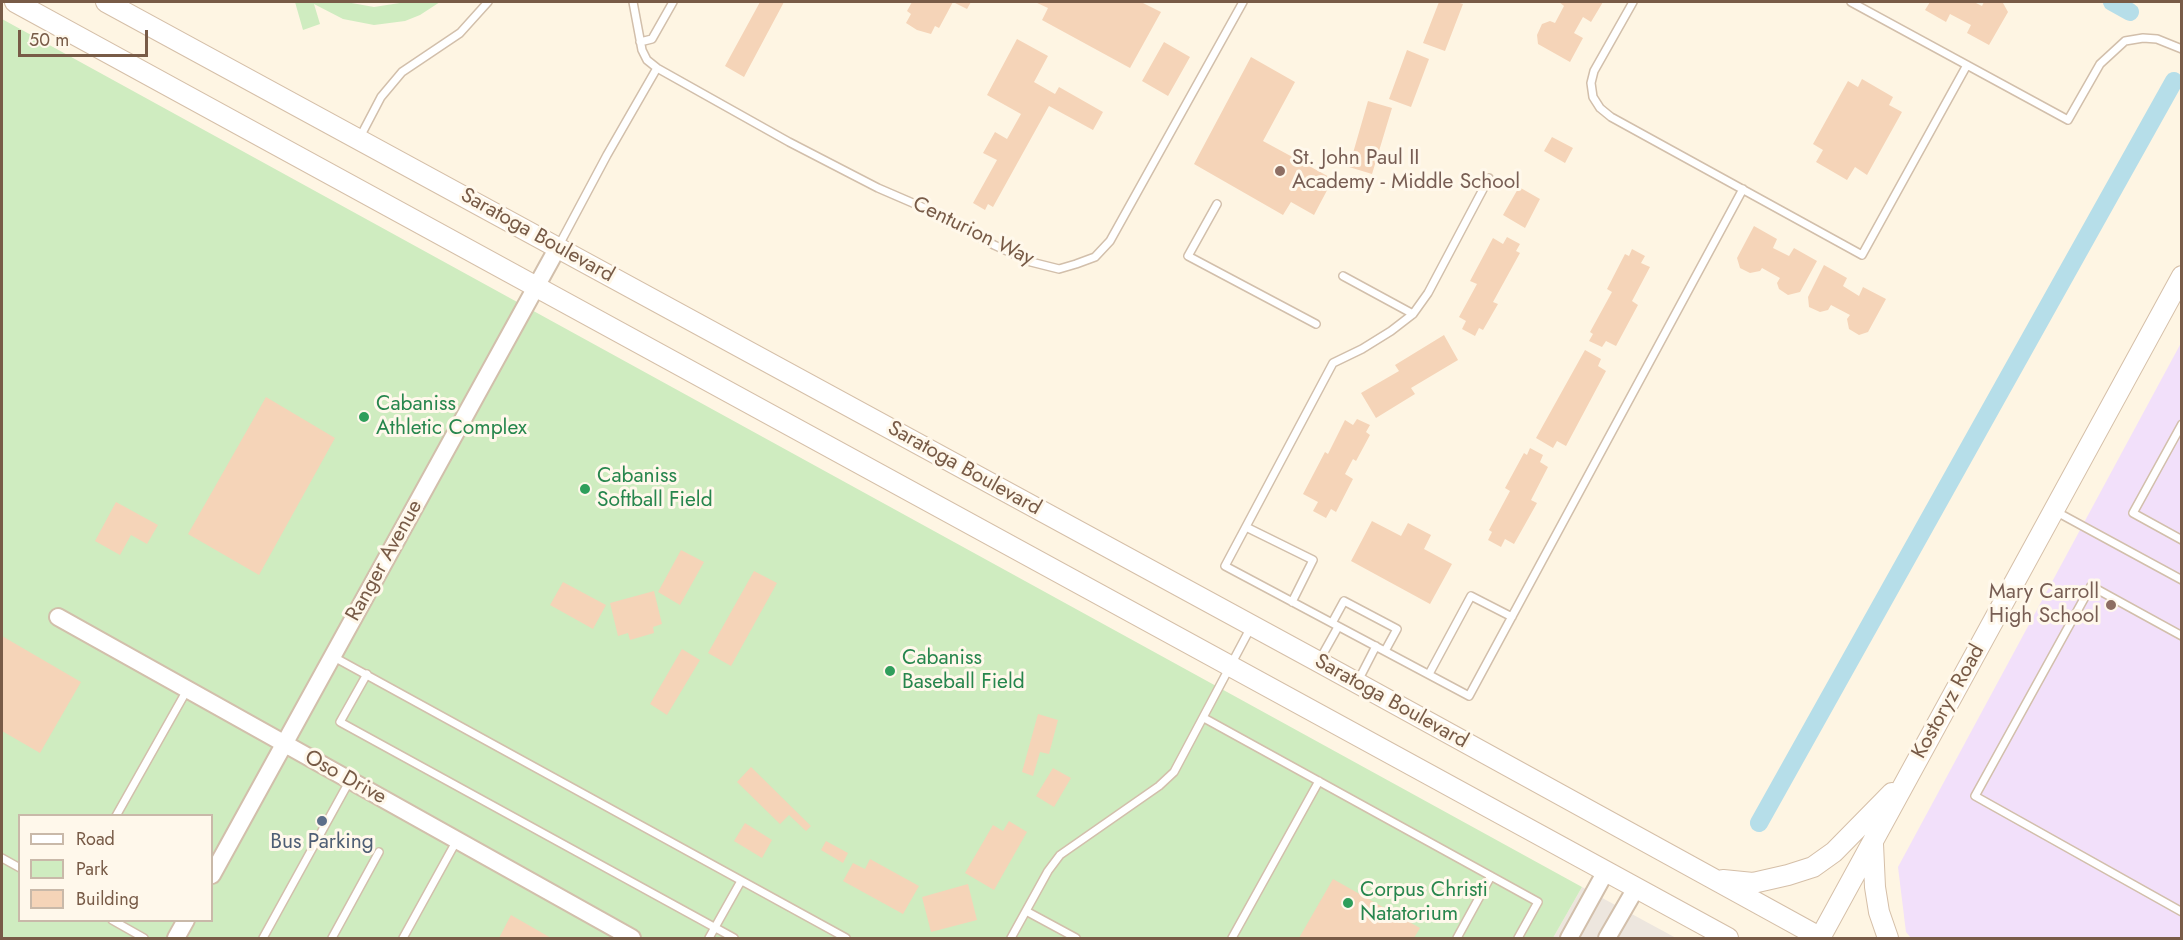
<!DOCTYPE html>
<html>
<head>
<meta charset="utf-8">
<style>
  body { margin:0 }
  #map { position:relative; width:2183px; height:940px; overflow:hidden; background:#fef5e3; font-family:Jost,sans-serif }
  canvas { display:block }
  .frame { position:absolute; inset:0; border:3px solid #785b47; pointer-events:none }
  .legend { position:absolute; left:18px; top:814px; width:195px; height:108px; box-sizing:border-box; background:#fff8eb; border:2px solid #c9b9a9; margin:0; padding:8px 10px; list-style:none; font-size:18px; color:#785b47 }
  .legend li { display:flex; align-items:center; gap:12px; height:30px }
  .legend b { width:30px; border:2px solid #c9b9a9 }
  .scale { position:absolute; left:18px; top:30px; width:130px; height:27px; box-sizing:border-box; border:3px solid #785b47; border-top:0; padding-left:8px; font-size:18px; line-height:21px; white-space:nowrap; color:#785b47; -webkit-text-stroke:4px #fff8eb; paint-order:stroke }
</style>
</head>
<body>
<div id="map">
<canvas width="2183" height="940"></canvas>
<div class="frame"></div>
<ul class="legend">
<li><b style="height:8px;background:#fff"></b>Road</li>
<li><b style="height:16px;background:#cfecc0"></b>Park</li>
<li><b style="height:16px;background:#f5d4b8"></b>Building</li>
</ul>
<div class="scale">50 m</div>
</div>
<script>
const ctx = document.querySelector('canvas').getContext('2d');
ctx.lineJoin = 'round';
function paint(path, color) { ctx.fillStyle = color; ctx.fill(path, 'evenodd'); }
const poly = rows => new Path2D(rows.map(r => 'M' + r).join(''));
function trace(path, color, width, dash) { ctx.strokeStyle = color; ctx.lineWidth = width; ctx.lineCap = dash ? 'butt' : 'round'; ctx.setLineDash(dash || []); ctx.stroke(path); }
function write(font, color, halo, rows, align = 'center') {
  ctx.font = font + ' Jost,sans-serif'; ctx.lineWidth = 6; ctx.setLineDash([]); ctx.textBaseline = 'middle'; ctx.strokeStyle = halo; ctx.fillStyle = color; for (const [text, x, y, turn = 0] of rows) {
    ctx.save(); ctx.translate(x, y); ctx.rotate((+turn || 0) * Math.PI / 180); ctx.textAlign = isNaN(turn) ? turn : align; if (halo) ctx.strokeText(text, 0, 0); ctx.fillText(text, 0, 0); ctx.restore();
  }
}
paint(poly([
  [1582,887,1676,938,1553,938]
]), '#ede6de');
paint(poly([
  [2181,343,2181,938,1911,938,1906,932,1898,867]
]), '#f2e0fa');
paint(poly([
  [295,2,346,2,374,7,406,2,440,2,420,15,405,21,374,25,343,19,314,4,320,24,303,30],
  [2,19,1582,887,1553,938,2,938],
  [20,816,212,816,212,920,20,920]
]), '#cfecc0');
trace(poly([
  [2112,2,2130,12],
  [1759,823,2174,81]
]), '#b6dee9', 18);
paint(poly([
  [760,2,784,2,744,77,725,66],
  [912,2,971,2,967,9,953,2,939,28,935,26,931,34,917,30,906,23,911,14,907,11],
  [1035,2,1141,2,1161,12,1130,68,1042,20,1048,8],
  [1439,2,1456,2,1463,4,1445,51,1423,43],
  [1559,2,1603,2,1591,22,1583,17,1574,33,1583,38,1570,62,1538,44,1537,35,1542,24,1550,21,1555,23,1564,6],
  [1930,2,1974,2,1982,6,1984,2,2000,2,2003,3,2008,12,1989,45,1967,33,1971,25,1950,14,1946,22,1925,10],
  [1017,39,1048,56,1034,82,1055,94,1059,87,1103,112,1093,130,1049,106,993,207,988,204,985,210,973,203,997,160,983,153,995,132,1007,139,1021,114,987,95],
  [1164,42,1190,57,1168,96,1142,81],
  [1407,50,1429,59,1411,107,1389,99],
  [1251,57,1295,82,1263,141,1333,179,1314,215,1291,202,1283,215,1194,164],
  [1862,79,1893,97,1889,105,1902,112,1867,175,1855,167,1847,180,1816,162,1823,150,1813,144,1848,81,1858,87],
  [1368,101,1392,108,1372,174,1349,167],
  [1552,137,1573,148,1565,163,1544,151],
  [1519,187,1540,199,1525,228,1503,215],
  [1754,226,1777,239,1773,248,1789,256,1794,248,1817,261,1800,292,1788,295,1779,289,1777,283,1780,278,1762,268,1760,271,1750,273,1740,268,1737,258],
  [1507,237,1520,244,1516,251,1520,253,1493,302,1498,304,1483,330,1479,328,1475,336,1462,329,1466,321,1459,317,1477,284,1470,281,1493,238,1503,244],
  [1632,249,1645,256,1641,263,1650,267,1632,301,1638,305,1616,346,1606,341,1602,347,1589,341,1593,334,1590,332,1612,292,1607,289,1625,254,1629,256],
  [1824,265,1847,278,1843,286,1859,296,1863,287,1886,299,1868,332,1859,335,1849,329,1847,319,1850,315,1831,305,1828,310,1820,312,1809,307,1808,297],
  [1444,335,1458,360,1411,388,1415,394,1376,418,1361,393,1399,371,1395,365],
  [1585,350,1601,359,1598,366,1606,371,1566,446,1557,441,1553,448,1536,438],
  [266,397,335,438,259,575,188,534],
  [1357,419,1370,425,1366,432,1370,435,1356,461,1353,459,1345,474,1353,479,1336,512,1331,509,1326,518,1313,511,1318,502,1303,494,1325,452,1328,454,1345,420,1353,425],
  [1530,448,1543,455,1540,462,1548,467,1531,500,1537,503,1514,544,1505,539,1501,547,1488,540,1492,532,1489,530,1510,491,1505,488,1524,453,1527,455],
  [116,502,158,525,147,544,131,535,120,555,95,541],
  [1372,521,1401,536,1408,523,1431,535,1424,549,1452,564,1430,604,1351,561],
  [681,550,704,562,680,605,658,592],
  [754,571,777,583,731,666,708,653],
  [563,582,606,605,593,629,550,605],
  [654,591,662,624,653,627,654,633,630,640,628,633,618,636,610,603],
  [2,636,81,682,40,753,2,731],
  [682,649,700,660,667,715,650,704],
  [1038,714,1058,720,1049,754,1040,752,1033,776,1022,772],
  [751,767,811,826,806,831,789,815,780,824,737,782],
  [1053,768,1071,778,1054,807,1036,796],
  [1009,821,1027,832,994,890,965,873,993,825,1003,831],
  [745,823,772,840,762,858,734,841],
  [826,841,848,853,843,863,821,850],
  [870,859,919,886,903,914,843,881,853,863,865,869],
  [1333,879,1420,928,1414,938,1299,938],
  [968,884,977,920,931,932,922,897],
  [511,915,551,938,499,938]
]), '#f5d4b8');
const service = poly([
  [633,2,642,50,647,60,657,68,789,142,878,188,936,213,994,245,1031,262,1059,269,1076,264,1095,257,1110,241,1243,2],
  [1633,2,1594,71,1591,83,1593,97,1600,108,1611,117,1862,255,1967,65],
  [1851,2,2068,120,2100,64,2125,41,2143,38,2157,39,2182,49],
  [640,42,652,39,673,2],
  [359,139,381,97,402,72,460,33,488,2],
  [1489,178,1428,293,1413,314,1391,331,1362,349,1333,363,1225,566,1469,696,1743,189],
  [1217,204,1188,256,1316,324],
  [558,247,607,155,657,68],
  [1343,276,1413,314],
  [2182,424,2133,513,2182,540],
  [2055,511,2182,580],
  [1246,527,1313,560,1292,602],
  [1332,623,1344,601,1397,629,1385,651],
  [2182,636,2091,586,1975,796,2182,912],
  [332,656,846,938],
  [1319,661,1338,627],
  [367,674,340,722,734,938],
  [1429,674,1471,596,1512,617],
  [1358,681,1376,646],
  [1204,718,1538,902,1518,938],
  [116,816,187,690],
  [2,858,20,868],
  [1026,911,1076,938],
  [112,920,144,938],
  [263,938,350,780],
  [332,938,379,852],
  [403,938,457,840],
  [709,938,741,881],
  [1011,938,1048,871,1060,855,1159,786,1174,772,1251,627],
  [1232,938,1319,781],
  [1457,938,1491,876]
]);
const tertiary = poly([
  [58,617,632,938],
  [212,875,558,247],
  [176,938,186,920],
  [1569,938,1606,871],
  [1607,938,1636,888]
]);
const secondary = poly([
  [15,2,1728,938],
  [106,2,1319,662,1821,938],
  [1873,844,1875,887,1879,912,1888,938],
  [1723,880,1753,883,1788,875,1813,867,1834,852,1892,793],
  [1820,938,2182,276]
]);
trace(service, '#d2bfab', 10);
trace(tertiary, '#d2bfab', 20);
trace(secondary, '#d5bfa8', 22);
trace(service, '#fff', 7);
trace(tertiary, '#fff', 16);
trace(secondary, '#fff', 20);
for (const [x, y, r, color] of [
  [1280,171,6,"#8d6e63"],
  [364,417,6,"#2e9e5b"],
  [585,489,6,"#2e9e5b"],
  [2111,605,6,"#8d6e63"],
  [890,671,6,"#2e9e5b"],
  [322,821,6,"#5c6f8a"],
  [1348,903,6,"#2e9e5b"]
]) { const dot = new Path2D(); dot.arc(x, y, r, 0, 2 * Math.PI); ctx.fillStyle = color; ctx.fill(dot); trace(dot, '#fff8eb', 2); }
write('21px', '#785e54', '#fff8eb', [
  ["St. John Paul II",1292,159],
  ["Academy - Middle School",1292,183],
  ["Mary Carroll",2099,593,"right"],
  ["High School",2099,617,"right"]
], 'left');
write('21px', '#785b47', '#fff8eb', [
  ["Centurion Way",973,232,26],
  ["Saratoga Boulevard",537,236,29],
  ["Saratoga Boulevard",964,469,29],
  ["Ranger Avenue",385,561,-61],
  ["Saratoga Boulevard",1391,702,29],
  ["Kostoryz Road",1949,702,-61],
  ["Oso Drive",345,778,29]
]);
write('21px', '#27864d', '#fff8eb', [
  ["Cabaniss",376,405],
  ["Athletic Complex",376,429],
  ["Cabaniss",597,477],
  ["Softball Field",597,501],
  ["Cabaniss",902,659],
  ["Baseball Field",902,683],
  ["Corpus Christi",1360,891],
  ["Natatorium",1360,915]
], 'left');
write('21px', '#4e5e75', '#fff8eb', [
  ["Bus Parking",322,843]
]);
</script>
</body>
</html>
